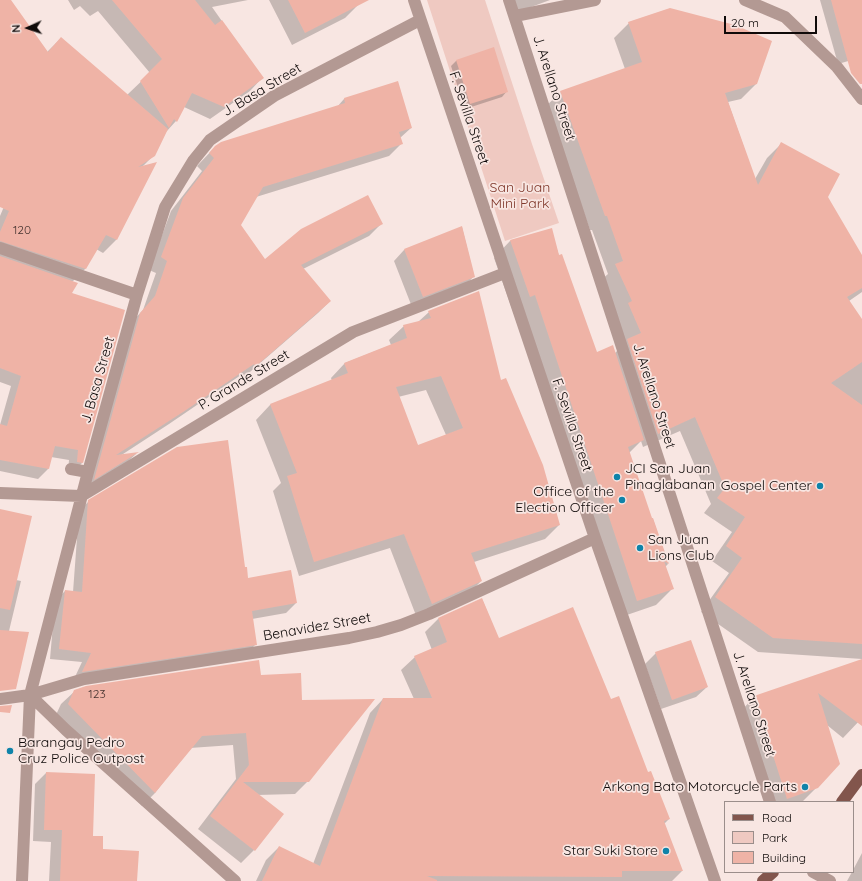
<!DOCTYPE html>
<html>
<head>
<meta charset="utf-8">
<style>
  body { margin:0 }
  #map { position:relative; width:862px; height:881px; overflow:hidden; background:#f8e6e2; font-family:Quicksand,sans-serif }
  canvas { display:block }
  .legend { position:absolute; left:724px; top:801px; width:130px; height:72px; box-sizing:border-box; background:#f8e6e2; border:1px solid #9b8e8b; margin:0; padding:5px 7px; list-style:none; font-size:12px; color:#0f0a09 }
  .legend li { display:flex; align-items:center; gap:8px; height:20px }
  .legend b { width:20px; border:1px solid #9b8e8b }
  .north { position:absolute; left:8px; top:8px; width:40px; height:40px; -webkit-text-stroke:3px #f8e6e2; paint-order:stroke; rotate:267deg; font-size:11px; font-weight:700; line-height:16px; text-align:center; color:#0f0a09 }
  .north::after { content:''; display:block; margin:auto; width:14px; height:18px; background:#0f0a09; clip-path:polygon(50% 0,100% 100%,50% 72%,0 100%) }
  .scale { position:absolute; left:724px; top:16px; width:93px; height:18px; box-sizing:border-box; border:2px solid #0f0a09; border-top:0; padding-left:5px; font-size:12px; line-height:14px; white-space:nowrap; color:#0f0a09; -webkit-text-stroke:3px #f8e6e2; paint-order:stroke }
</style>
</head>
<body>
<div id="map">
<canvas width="862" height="881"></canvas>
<ul class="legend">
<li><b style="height:5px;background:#82554c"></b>Road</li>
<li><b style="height:11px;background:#efc9c1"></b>Park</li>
<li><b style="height:11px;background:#efb3a6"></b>Building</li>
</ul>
<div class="north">N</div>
<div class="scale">20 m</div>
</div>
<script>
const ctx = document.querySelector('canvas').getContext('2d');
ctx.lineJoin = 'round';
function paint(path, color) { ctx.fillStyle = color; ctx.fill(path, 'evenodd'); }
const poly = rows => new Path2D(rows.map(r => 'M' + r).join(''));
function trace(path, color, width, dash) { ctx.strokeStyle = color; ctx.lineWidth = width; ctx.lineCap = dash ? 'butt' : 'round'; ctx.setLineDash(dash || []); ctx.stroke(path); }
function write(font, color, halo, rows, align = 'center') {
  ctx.font = font + ' Quicksand,sans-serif'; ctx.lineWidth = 3.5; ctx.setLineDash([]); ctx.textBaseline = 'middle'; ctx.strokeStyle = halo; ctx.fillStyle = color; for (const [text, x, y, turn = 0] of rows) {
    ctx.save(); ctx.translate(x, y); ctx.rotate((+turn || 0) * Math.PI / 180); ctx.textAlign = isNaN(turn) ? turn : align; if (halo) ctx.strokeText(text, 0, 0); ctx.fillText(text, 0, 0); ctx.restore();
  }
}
paint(poly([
  [427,0,485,0,532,144,559,223,505,241,493,204]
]), '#efc9c1');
paint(poly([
  [68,0,248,0,212,7,262,78,250,91,210,119,184,107,176,121,166,132,154,155,142,167,155,163,116,240,103,253,96,249,85,269,72,282,70,293,124,311,82,463,72,473,68,472,69,460,51,457,48,469,38,479,0,471,0,425,11,386,0,382,0,216,44,112,10,96,48,51,61,38,127,95,150,73,98,11,90,16,80,6,74,10],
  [269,0,355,0,358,5,345,18,292,45],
  [510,0,550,0,515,13],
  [820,0,862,0,862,57,838,64],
  [629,23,756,84,741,99,728,102,755,179,767,158,782,143,827,197,862,257,862,292,849,301,862,321,862,659,758,652,701,612,729,573,712,561,732,532,704,513,711,504,680,431,643,447,641,441,629,453,651,519,653,519,668,564,665,567,672,589,656,605,621,617,494,258,510,241,551,229,559,256,596,354,615,353,625,343,601,280,608,274,592,230,590,230,546,106,561,92,625,69,614,38],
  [493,49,507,91,502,97,465,109,451,66,456,61],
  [398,83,411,128,400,138,402,143,389,156,256,197,240,225,265,261,381,224,369,236,303,269,330,301,318,313,243,378,241,375,169,424,120,456,136,454,125,464,82,490,128,326,143,310,156,273,149,270,171,211,202,171,197,166,216,146,337,107,344,99],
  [462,227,474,276,464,287,412,307,394,261,404,250],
  [429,312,501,382,559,525,545,539,474,562,481,581,467,596,417,618,390,548,299,576,273,491,281,483,256,420,270,405,332,381,331,378,345,363,391,345,389,340,404,326,418,322],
  [426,390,446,435,418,446,398,397],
  [89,501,247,579,296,603,286,613,252,619,256,644,246,654,73,681,82,662,50,659,55,601,65,591,73,592,79,511],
  [0,510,16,580,21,581,9,631,0,681],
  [482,599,499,640,611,700,648,773,669,819,664,824,682,871,672,881,256,881,266,860,279,847,313,864,370,713,383,699,414,699,401,670,415,657,432,650,425,632,438,619],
  [656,653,707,687,696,697,661,709,645,664],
  [862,660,862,718,843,738,827,725,817,787,802,802,769,802,740,712,754,697],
  [260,677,301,701,308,781,295,794,257,795,254,850,241,863,198,829,236,779,233,745,190,748,155,793,142,806,55,717,61,704,75,691],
  [46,773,102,850,136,881,49,881,51,842,33,841,35,784],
  [862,853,862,881,847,881,852,872,853,872,853,870]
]), '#0003');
paint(poly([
  [0,0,11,0,48,52,61,37,168,129,155,156,138,167,157,162,117,240,106,235,86,269,0,241,0,232,9,211,0,207],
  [112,0,195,0,215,25,222,20,264,78,224,107,192,93,177,122,174,119,169,128,140,81,162,59],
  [288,0,369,0,305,33],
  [831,0,862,0,862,84,860,84,851,73],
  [670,8,735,25,772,41,757,84,725,93,758,185,781,142,840,174,828,197,862,255,862,288,847,297,862,319,862,362,831,383,862,405,862,644,773,638,715,597,742,558,726,546,745,517,717,498,725,488,695,417,658,434,627,339,641,333,628,303,632,301,615,264,623,261,607,216,605,216,560,91,642,62,628,22],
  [494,47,508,92,470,104,456,60],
  [398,81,412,128,399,132,403,144,263,187,241,225,265,259,301,229,368,195,383,224,301,265,331,301,255,367,254,364,183,412,116,455,139,452,94,480,140,313,155,296,167,261,161,257,183,198,214,158,209,153,215,146,221,142,345,103,344,98],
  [462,226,475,277,423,297,404,249],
  [552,228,559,255,562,254,597,352,613,345,644,440,628,447,652,518,653,518,669,564,664,561,674,589,637,601,535,295,530,297,510,240],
  [0,256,78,283,72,293,125,310,83,463,77,462,78,450,55,446,49,469,0,460,0,424,7,426,21,376,0,368],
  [479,291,501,380,506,378,543,465,560,525,471,553,482,581,432,604,404,534,314,562,287,476,297,473,270,404,348,373,344,363,407,338,403,325,431,318,428,311],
  [441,376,463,428,418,445,396,387],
  [228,440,245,567,247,567,248,578,291,570,297,603,252,611,257,645,82,672,91,653,59,649,65,590,82,592,88,500,177,447],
  [0,509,32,516,10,610,0,608],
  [482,598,499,638,573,607,611,699,619,696,648,772,651,771,670,819,664,821,683,871,622,871,622,877,427,876,437,880,437,881,262,881,279,846,320,866,383,698,432,698,414,656,447,642,438,618],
  [0,630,29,632,16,689,0,691],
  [691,640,708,687,672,700,655,652],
  [862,659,862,726,818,693,840,764,818,788,787,799,754,696],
  [259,660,261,675,301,673,302,700,375,699,309,782,243,782,284,814,255,851,210,816,249,765,246,733,202,736,155,793,68,704,74,690,86,686],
  [12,705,10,713,0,712,0,706],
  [46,772,95,774,93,836,103,836,103,849,139,851,137,881,60,881,62,830,44,830]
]), '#efb3a6');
trace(poly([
  [414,0,595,538,715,881],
  [509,0,770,802],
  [745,0,785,17,837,67,862,99],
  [515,16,595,0],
  [0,248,137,295],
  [71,469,88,472],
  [0,493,81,496,353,332,505,273],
  [30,695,66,730,235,881],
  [0,699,30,695,84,679,349,638,377,632,401,625,429,614,595,538],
  [813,872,830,881],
  [22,881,30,695,88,472,137,295,165,207,193,161,210,140,274,96,420,20]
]), '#b39993', 12);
trace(poly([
  [842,802,862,775],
  [763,881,773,872]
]), '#82554c', 12);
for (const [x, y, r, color] of [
  [617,477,4,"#0f83a9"],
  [820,486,4,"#0f83a9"],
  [622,500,4,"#0f83a9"],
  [640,548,4,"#0f83a9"],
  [10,751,4,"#0f83a9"],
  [805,787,4,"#0f83a9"],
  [666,851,4,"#0f83a9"]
]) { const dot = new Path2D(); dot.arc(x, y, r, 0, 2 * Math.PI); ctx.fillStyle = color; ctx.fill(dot); trace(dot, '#f8e6e2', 1.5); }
write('12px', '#473430', null, [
  ["120",22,230],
  ["123",97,694]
]);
write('14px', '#0f0a09', '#f8e6e2', [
  ["J. Arellano Street",554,88,72],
  ["J. Basa Street",262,90,-31],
  ["F. Sevilla Street",469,118,71],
  ["J. Basa Street",98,380,-74],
  ["P. Grande Street",244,380,-31],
  ["J. Arellano Street",654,396,72],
  ["F. Sevilla Street",572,425,71],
  ["Benavidez Street",317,627,-10],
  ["J. Arellano Street",754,704,72]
]);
write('14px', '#81392c', '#f8e6e2', [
  ["San Juan",520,188],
  ["Mini Park",520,204]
]);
write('14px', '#0f0a09', '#f8e6e2', [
  ["JCI San Juan",625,469,"left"],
  ["Pinaglabanan",625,485,"left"],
  ["Gospel Center",812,486],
  ["Office of the",614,492],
  ["Election Officer",614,508],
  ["San Juan",648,540,"left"],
  ["Lions Club",648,556,"left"],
  ["Barangay Pedro",18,743,"left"],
  ["Cruz Police Outpost",18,759,"left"],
  ["Arkong Bato Motorcycle Parts",797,787],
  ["Star Suki Store",658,851]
], 'right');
</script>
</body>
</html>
